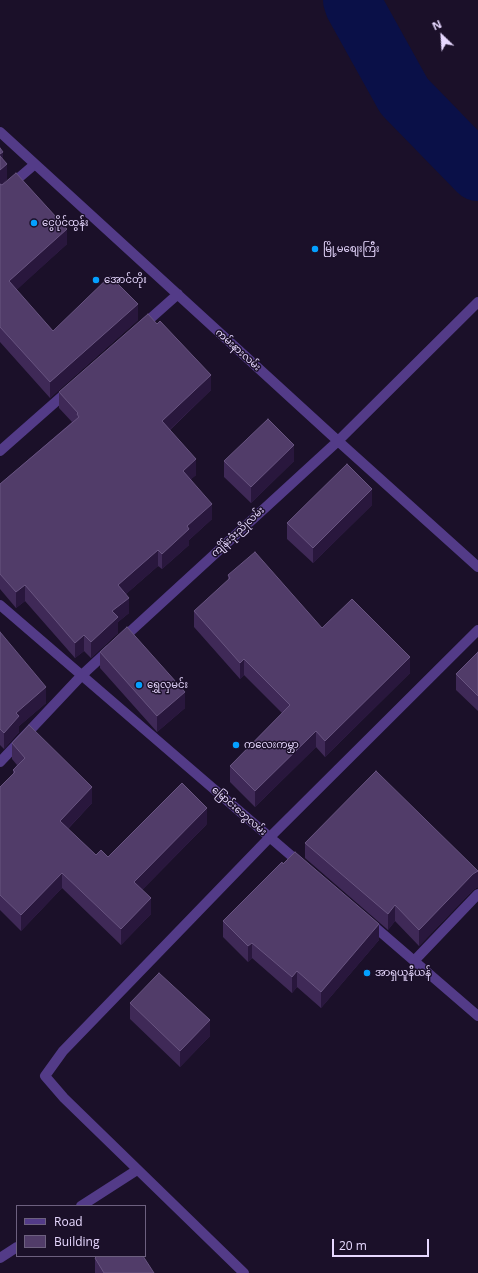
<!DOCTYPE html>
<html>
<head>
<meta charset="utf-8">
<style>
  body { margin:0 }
  #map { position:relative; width:478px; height:1273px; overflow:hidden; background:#1b1029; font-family:"Open Sans",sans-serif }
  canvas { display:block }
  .legend { position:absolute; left:16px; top:1205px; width:130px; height:52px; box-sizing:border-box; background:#1b1029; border:1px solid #6d607f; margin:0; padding:5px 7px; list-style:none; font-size:12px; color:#e7d8ff }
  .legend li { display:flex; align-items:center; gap:8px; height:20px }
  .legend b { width:20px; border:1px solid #6d607f }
  .north { position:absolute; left:422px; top:16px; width:40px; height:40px; -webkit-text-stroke:3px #1b1029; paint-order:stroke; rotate:335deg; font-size:11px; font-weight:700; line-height:16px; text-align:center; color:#e7d8ff }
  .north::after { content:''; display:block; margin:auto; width:14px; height:18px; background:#e7d8ff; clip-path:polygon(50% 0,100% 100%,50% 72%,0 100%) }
  .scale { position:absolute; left:332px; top:1239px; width:97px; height:18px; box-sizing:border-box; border:2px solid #e7d8ff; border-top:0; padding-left:5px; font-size:12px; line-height:14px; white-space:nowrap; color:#e7d8ff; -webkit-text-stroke:3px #1b1029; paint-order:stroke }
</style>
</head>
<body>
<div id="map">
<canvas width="478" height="1273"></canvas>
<ul class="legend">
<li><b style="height:5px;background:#533b88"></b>Road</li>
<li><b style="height:11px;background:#513c69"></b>Building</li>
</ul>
<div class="north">N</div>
<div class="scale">20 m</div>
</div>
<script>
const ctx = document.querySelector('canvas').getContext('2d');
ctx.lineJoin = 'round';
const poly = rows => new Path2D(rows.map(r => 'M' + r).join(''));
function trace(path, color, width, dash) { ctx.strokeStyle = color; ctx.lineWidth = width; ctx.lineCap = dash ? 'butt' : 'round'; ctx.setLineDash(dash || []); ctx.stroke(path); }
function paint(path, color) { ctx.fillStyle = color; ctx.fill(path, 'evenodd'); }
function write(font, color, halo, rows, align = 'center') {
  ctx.font = font + ' "Open Sans","Noto Sans Myanmar",sans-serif'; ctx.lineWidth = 3; ctx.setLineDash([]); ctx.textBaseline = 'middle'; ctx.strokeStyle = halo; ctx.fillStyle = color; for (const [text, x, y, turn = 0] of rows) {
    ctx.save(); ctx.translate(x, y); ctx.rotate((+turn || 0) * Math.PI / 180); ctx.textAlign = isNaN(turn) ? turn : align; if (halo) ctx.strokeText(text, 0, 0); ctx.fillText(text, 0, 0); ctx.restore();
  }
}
trace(poly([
  [352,0,354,6,404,96,478,172]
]), '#0a1048', 58);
trace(poly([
  [0,132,338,441,478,567],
  [0,194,35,164],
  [142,326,178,294],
  [0,451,68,391],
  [0,605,302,865],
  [121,640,338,441,478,302],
  [0,762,82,675,109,650],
  [369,922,478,1016],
  [414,961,478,894],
  [81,1206,137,1170],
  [0,1258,17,1247],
  [244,1273,64,1098,45,1076,63,1051,270,837,478,630]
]), '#533b88', 10);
paint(poly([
  [0,148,3,159,7,179,2,185,67,244,16,290,53,331,138,320,50,398,0,342],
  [211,390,170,430,196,475,191,479,212,519,189,540,189,545,162,569,158,566,126,594,129,613,118,622,118,633,91,658,84,651,75,658,25,601,16,608,0,589,0,484,72,422,59,408,59,392],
  [224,461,294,461,251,503,224,477],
  [372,505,313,563,287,539,287,523],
  [228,575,322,628,410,673,325,757,316,747,255,807,230,782,230,766,282,713,244,675,240,679,194,627,194,611,228,581],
  [0,632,46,703,19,726,19,732,4,749,0,745],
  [100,652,185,708,157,732,100,668],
  [478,652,478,711,456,690,456,674],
  [12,743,92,803,68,829,96,855,108,857,207,824,142,890,151,914,121,945,62,888,21,931,0,910,0,787,13,774,13,770,17,765,12,759],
  [305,843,478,871,478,887,473,890,419,946,395,921,388,930,305,858],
  [223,921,379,940,321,1008,297,987,292,993,252,958,248,962,223,937],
  [130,1003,210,1036,180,1067,130,1019],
  [95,1258,154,1273,95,1273]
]), '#3f2957');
paint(poly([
  [3,152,3,167,7,164,7,179,0,186,0,154],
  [67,229,67,244,9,297,9,281],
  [138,304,138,320,50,398,50,382],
  [211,375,211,390,162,437,162,421],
  [294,445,294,461,251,503,251,487],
  [196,459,196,475,183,486,183,471],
  [372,489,372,505,313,563,313,548],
  [212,504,212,519,189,540,189,545,162,569,162,554,187,526],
  [158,550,158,566,118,601,118,585],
  [25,585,25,601,16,608,16,592],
  [129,598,129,613,118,622,118,633,91,658,91,642,112,611],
  [84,635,84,651,75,658,75,643],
  [410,657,410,673,325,757,325,741],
  [244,659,244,675,240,679,240,663],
  [46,687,46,703,19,726,19,732,4,749,4,733,16,713],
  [185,692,185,708,157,732,157,716],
  [316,731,316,747,255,807,255,791],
  [92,787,92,803,60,837,60,821],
  [207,808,207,824,134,898,134,882],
  [478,871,478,887,473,890,419,946,419,930,473,874],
  [62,873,62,888,21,931,21,915],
  [151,898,151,914,121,945,121,929],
  [395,905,395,921,388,930,388,914],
  [379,924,379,940,321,1008,321,992],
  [252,943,252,958,248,962,248,946],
  [297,971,297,987,292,993,292,977],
  [210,1020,210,1036,180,1067,180,1051]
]), '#29173d');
const building = poly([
  [0,148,3,152,0,154,0,148],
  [0,156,7,164,0,170,0,156],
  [16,173,67,229,9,281,53,331,110,276,138,304,50,382,0,327,0,184,2,185,16,173],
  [148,314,157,324,160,321,211,375,162,421,196,459,183,471,212,504,187,526,189,529,162,554,158,550,118,585,129,598,112,611,118,617,91,642,84,635,75,643,25,585,16,592,0,574,0,484,79,417,77,414,78,413,59,392,148,314],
  [268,419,294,445,251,487,224,461,268,419],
  [347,464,372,489,313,548,287,523,347,464],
  [255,552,322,628,352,599,410,657,325,741,316,731,255,791,230,766,290,705,244,659,240,663,194,611,230,578,228,575,255,552],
  [127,627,185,692,157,716,100,652,127,627],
  [0,632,46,687,16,713,19,716,4,733,0,729,0,632],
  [478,652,478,696,456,674,478,652],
  [29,725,92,787,60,821,96,855,101,850,108,857,182,783,207,808,134,882,151,898,121,929,62,873,21,915,0,895,0,787,15,772,13,770,25,758,12,743,29,725],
  [376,771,478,871,473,874,419,930,395,905,388,914,305,843,376,771],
  [295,852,379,924,321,992,297,971,292,977,252,943,248,946,223,921,282,862,283,864,295,852],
  [159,973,210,1020,180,1051,130,1003,159,973],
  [97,1256,143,1256,154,1273,104,1273,95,1258,97,1256]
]);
paint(building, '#513c69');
trace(building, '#685480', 1);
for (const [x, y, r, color] of [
  [34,223,4,"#04a0ff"],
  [315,249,4,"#04a0ff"],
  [96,280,4,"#04a0ff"],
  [139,685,4,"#04a0ff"],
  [236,745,4,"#04a0ff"],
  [367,973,4,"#04a0ff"]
]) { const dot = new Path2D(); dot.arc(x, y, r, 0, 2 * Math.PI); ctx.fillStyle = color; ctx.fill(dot); trace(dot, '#1b1029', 1.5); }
write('10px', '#e7d8ff', '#1b1029', [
  ["ငွေပိုင်ထွန်း",42,223],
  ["မြို့မစျေးကြီး",323,249],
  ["အောင်တိုး",104,280],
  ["ရွှေလှမင်း",147,685],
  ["ကလေးကမ္ဘာ",244,745],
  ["အာရှယူနီယန်",375,973]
], 'left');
write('10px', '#e7d8ff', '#1b1029', [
  ["ကမ်းနားလမ်း",238,350,42],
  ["ကျိန်းဒုံးညိုလမ်း",238,532,-43],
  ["မြောင်းဘွေလမ်း",239,811,41]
]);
</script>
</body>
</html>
